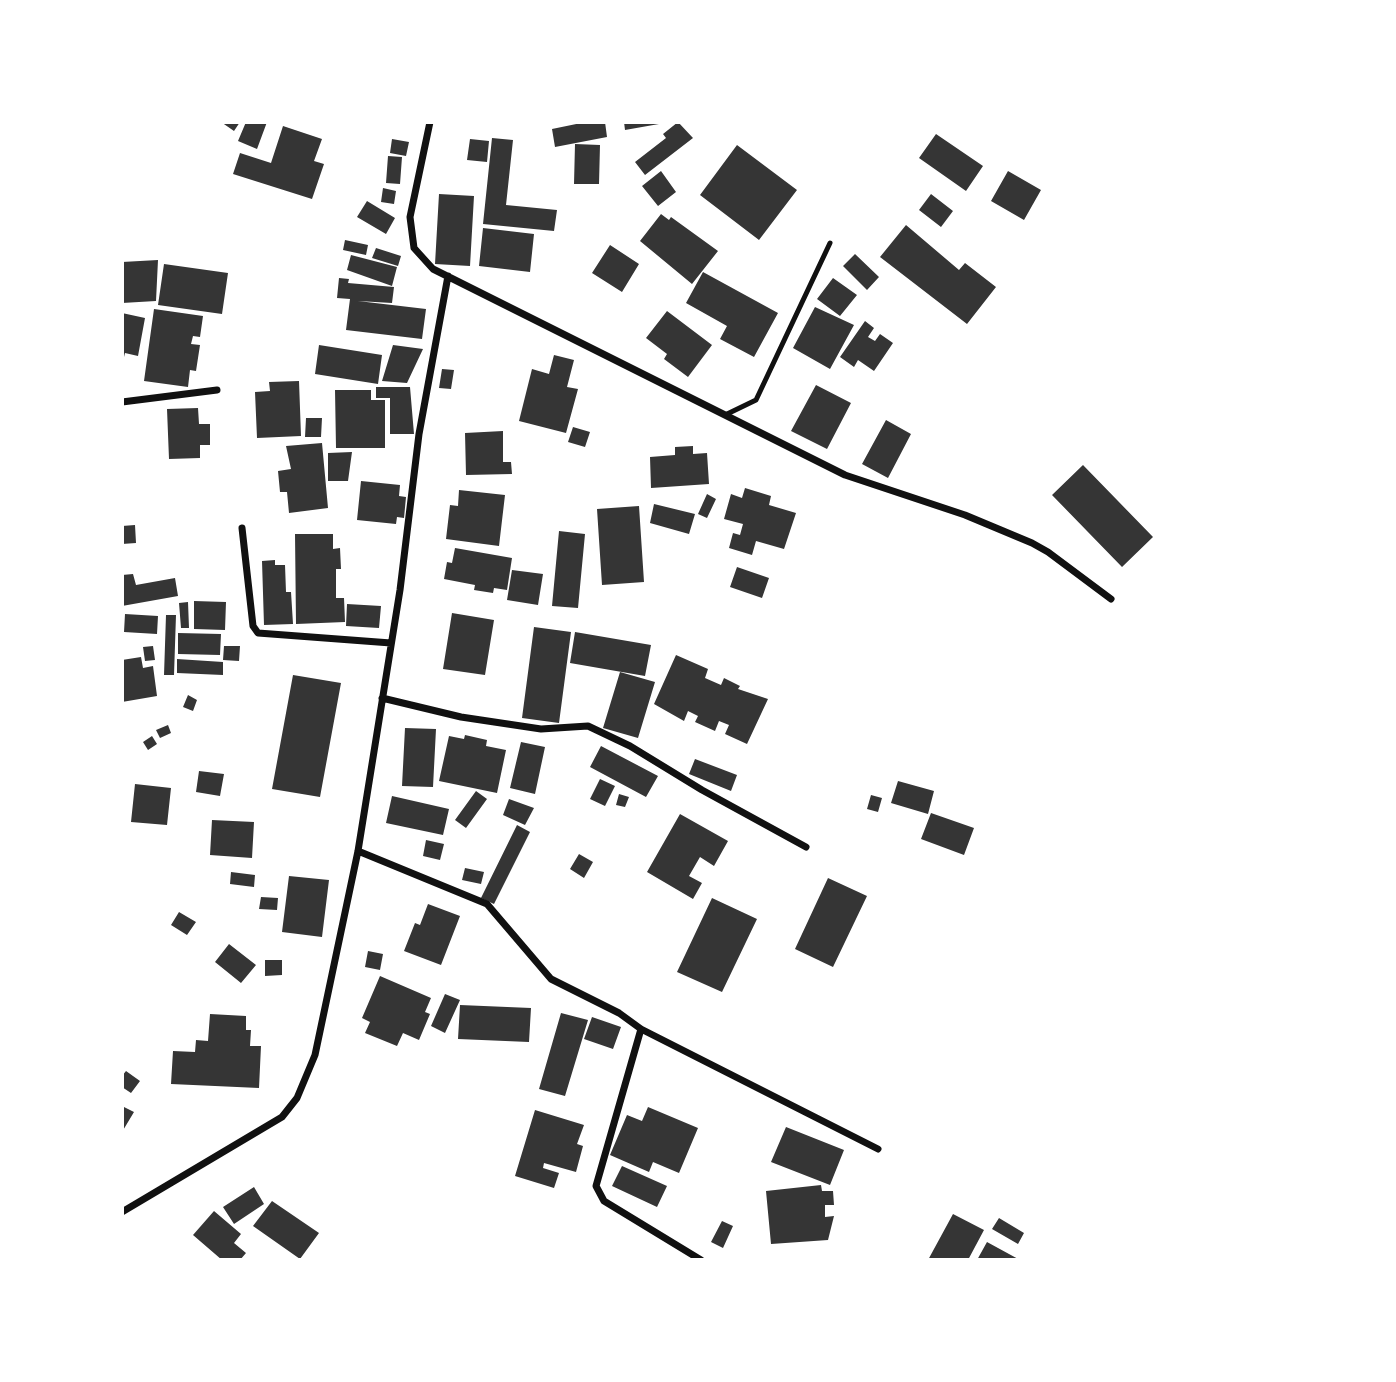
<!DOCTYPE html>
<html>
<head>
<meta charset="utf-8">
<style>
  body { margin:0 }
  #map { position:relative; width:1396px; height:1382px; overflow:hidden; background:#fff; font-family:"Alegreya Sans",sans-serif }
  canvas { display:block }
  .frame { position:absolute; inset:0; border:124px solid #fff; pointer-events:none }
</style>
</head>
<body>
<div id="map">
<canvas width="1396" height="1382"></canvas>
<div class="frame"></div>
</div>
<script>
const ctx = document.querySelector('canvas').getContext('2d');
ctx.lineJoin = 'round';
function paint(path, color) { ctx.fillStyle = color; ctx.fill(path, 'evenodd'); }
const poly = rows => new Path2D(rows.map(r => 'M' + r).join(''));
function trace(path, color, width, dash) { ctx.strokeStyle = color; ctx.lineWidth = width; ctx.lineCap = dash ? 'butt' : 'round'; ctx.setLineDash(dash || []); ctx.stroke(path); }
paint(poly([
  [221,122,240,122,234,131],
  [246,122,267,122,257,149,238,141],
  [586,122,605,122,607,137,555,147,552,129],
  [624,122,659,122,659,124,625,130],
  [678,122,693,138,645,175,635,162,666,138,663,134],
  [283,126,322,139,314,161,324,164,312,199,233,174,240,153,271,163],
  [936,134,983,166,966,191,919,158],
  [492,138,513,140,506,205,557,210,554,231,483,224],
  [392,139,409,142,406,156,390,153],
  [470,139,489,141,487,162,467,160],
  [575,144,600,145,599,184,574,184],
  [737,145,797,190,759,240,700,195],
  [388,156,402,157,400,184,386,183],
  [661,171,676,192,658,206,642,186],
  [1008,171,1041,190,1024,220,991,201],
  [383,188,396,191,394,204,381,202],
  [439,194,474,196,470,266,435,264],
  [931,194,953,211,941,227,919,210],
  [367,201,395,218,386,234,357,217],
  [661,214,669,220,671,217,718,251,692,284,640,241],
  [906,225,959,270,965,263,996,287,967,324,880,257],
  [483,228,534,234,530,272,479,266],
  [345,240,368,245,366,255,343,250],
  [610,245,639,264,622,292,592,273],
  [376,248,401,256,398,266,372,258],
  [855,254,879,277,867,290,843,266],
  [351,255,397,267,392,286,347,270],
  [158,260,156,301,122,303,122,262],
  [164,264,228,273,222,314,158,305],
  [703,272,778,313,754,357,720,339,727,326,686,303],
  [339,278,349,279,348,283,394,287,392,303,358,301,426,309,422,339,346,330,350,299,337,298],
  [833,278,857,295,840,316,817,299],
  [815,307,854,325,830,369,793,348],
  [154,309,203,316,200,337,193,336,191,344,200,345,196,371,190,370,188,387,144,381],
  [667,311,712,345,688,377,664,359,667,354,646,338],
  [122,313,145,318,138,356,125,353,123,361],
  [865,321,874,328,868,337,875,341,880,334,893,343,874,371,858,360,854,367,840,357],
  [319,345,382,355,378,384,315,374],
  [393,345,423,349,407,383,382,381],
  [554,355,574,360,567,387,578,389,566,433,519,421,532,369,549,374],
  [442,369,454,370,451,389,439,388],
  [299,381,301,436,257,438,255,392,270,391,269,382],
  [816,385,851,403,827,449,791,431],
  [376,387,410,387,414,434,390,434,390,398,376,398],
  [335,390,371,390,371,400,385,400,385,448,336,448],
  [198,408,199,424,210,424,210,445,200,445,200,458,169,459,167,409],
  [306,418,322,418,321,437,305,437],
  [886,420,911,434,888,478,862,464],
  [573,427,590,432,585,447,568,442],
  [503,431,503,462,511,462,512,474,466,475,465,433],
  [322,443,328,508,289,513,287,492,280,492,278,471,291,469,286,446],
  [693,446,693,454,707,453,709,484,651,488,650,457,675,455,675,447],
  [352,452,348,481,328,481,328,453],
  [1083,465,1153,537,1122,567,1052,495],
  [361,481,400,485,399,496,406,497,404,518,397,517,396,524,357,520],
  [745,488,771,496,769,505,796,513,784,549,756,541,752,555,729,548,733,533,740,535,743,524,724,519,731,494,742,498],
  [459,490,505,495,499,546,446,539,450,505,458,506],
  [707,494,716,499,707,518,698,514],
  [654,504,695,514,689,534,650,523],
  [639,506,644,582,602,585,597,509],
  [135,525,136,543,122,544,122,526],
  [559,531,585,534,578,608,552,606],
  [295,534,333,534,333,549,340,548,341,569,336,569,336,598,344,598,345,622,296,624],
  [455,548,512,558,507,590,494,588,493,593,474,590,475,585,444,579,447,562,452,563],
  [275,560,275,565,285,565,286,592,291,592,293,624,264,625,262,561],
  [737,567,769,578,762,598,730,587],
  [512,570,543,574,538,605,507,600],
  [133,574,136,585,175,578,178,596,122,606,122,575],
  [194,601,226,602,225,630,194,629],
  [188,602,189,628,181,628,179,603],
  [347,604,381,606,379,628,346,626],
  [452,613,494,620,485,675,443,669],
  [125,614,158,616,157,634,124,632],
  [166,615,176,615,174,675,164,675],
  [534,627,571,632,559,723,522,718],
  [575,632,651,645,645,676,570,663],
  [178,633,221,634,220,655,178,654],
  [153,646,155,660,145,661,143,647],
  [224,646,240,646,239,661,223,660],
  [676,655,708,669,705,678,721,685,724,678,740,686,738,689,768,699,747,744,725,734,729,725,719,721,715,731,695,722,698,716,688,711,684,721,654,704],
  [141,657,143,668,153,666,157,696,122,702,122,660],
  [177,659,223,662,223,675,177,673],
  [620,672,655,682,638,738,603,728],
  [293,675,341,683,320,797,272,789],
  [188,695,197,700,193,711,183,707],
  [168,725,171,733,160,738,156,730],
  [405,728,436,729,433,787,402,786],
  [465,735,487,740,486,746,506,750,497,793,439,781,449,736,464,739],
  [152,736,157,744,148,750,143,742],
  [521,742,545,747,535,794,510,788],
  [601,746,658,776,646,797,590,767],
  [695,759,737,775,731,791,689,774],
  [199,771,224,774,220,796,196,792],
  [600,779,615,786,605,806,590,799],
  [898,781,934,791,928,814,891,803],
  [135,784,171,788,167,825,131,822],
  [476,791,487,799,466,828,455,820],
  [619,794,629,797,625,807,616,805],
  [871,795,882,798,878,812,867,809],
  [392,796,449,809,443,835,386,823],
  [509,799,534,808,525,825,503,815],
  [931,813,974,828,964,855,921,839],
  [680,814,728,841,714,866,700,857,689,876,702,883,693,899,647,872],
  [212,820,254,822,252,858,210,855],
  [517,825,530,832,494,904,481,898],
  [426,840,444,844,440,860,423,856],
  [579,854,593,862,584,878,570,869],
  [465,868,484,872,481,884,462,880],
  [231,872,255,875,254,887,230,884],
  [289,876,329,880,322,937,282,932],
  [828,878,867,896,833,967,795,949],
  [261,897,278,898,277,910,259,909],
  [712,898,757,919,722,992,677,972],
  [428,904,460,916,441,965,404,951,415,923,420,925],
  [179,912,196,922,187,935,171,925],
  [229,944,256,965,241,983,215,962],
  [368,951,383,954,380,970,365,967],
  [265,960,282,960,282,975,265,976],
  [380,976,431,998,425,1012,430,1014,419,1040,403,1033,397,1046,365,1033,370,1022,362,1018],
  [445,994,460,1000,445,1033,431,1026],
  [460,1005,531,1008,529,1042,458,1039],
  [561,1013,588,1020,565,1096,539,1089],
  [210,1014,246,1016,246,1030,251,1030,250,1046,261,1046,259,1088,171,1084,173,1051,195,1052,196,1040,208,1041],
  [592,1017,621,1027,613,1049,584,1039],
  [126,1071,140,1081,131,1093,122,1087,122,1076],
  [122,1106,134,1112,122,1132],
  [648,1107,698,1128,679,1173,653,1162,649,1172,610,1155,627,1115,642,1121],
  [535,1110,584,1125,577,1144,583,1146,576,1172,544,1163,543,1168,559,1173,554,1188,515,1176],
  [786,1127,844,1150,830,1185,771,1162],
  [622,1166,667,1186,657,1207,612,1186],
  [821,1185,822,1191,833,1191,834,1205,825,1205,825,1217,834,1216,828,1240,771,1244,766,1191],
  [254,1187,264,1204,234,1224,223,1207],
  [272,1201,319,1233,300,1259,253,1226],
  [214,1211,241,1234,234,1243,246,1253,240,1260,222,1260,193,1235],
  [953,1214,984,1230,968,1260,928,1260],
  [999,1218,1024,1233,1018,1244,992,1229],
  [722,1221,733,1226,723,1248,711,1242],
  [987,1242,1020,1260,977,1260]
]), '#353535');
trace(poly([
  [725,415,756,400,830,243]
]), '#111', 5);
trace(poly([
  [430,122,410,217,414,248,433,269,845,475,965,515,1032,543,1048,552,1111,599],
  [122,402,217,390],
  [242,528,253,626,258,633,391,643],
  [382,698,461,717,541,729,588,726,630,746,702,790,806,847],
  [358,851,487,904,551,979,619,1013,641,1029,878,1149],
  [641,1029,596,1186,604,1201,701,1260],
  [122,1212,282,1117,297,1098,315,1055,358,851,400,590,419,434,448,276]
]), '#111', 7);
</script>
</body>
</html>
